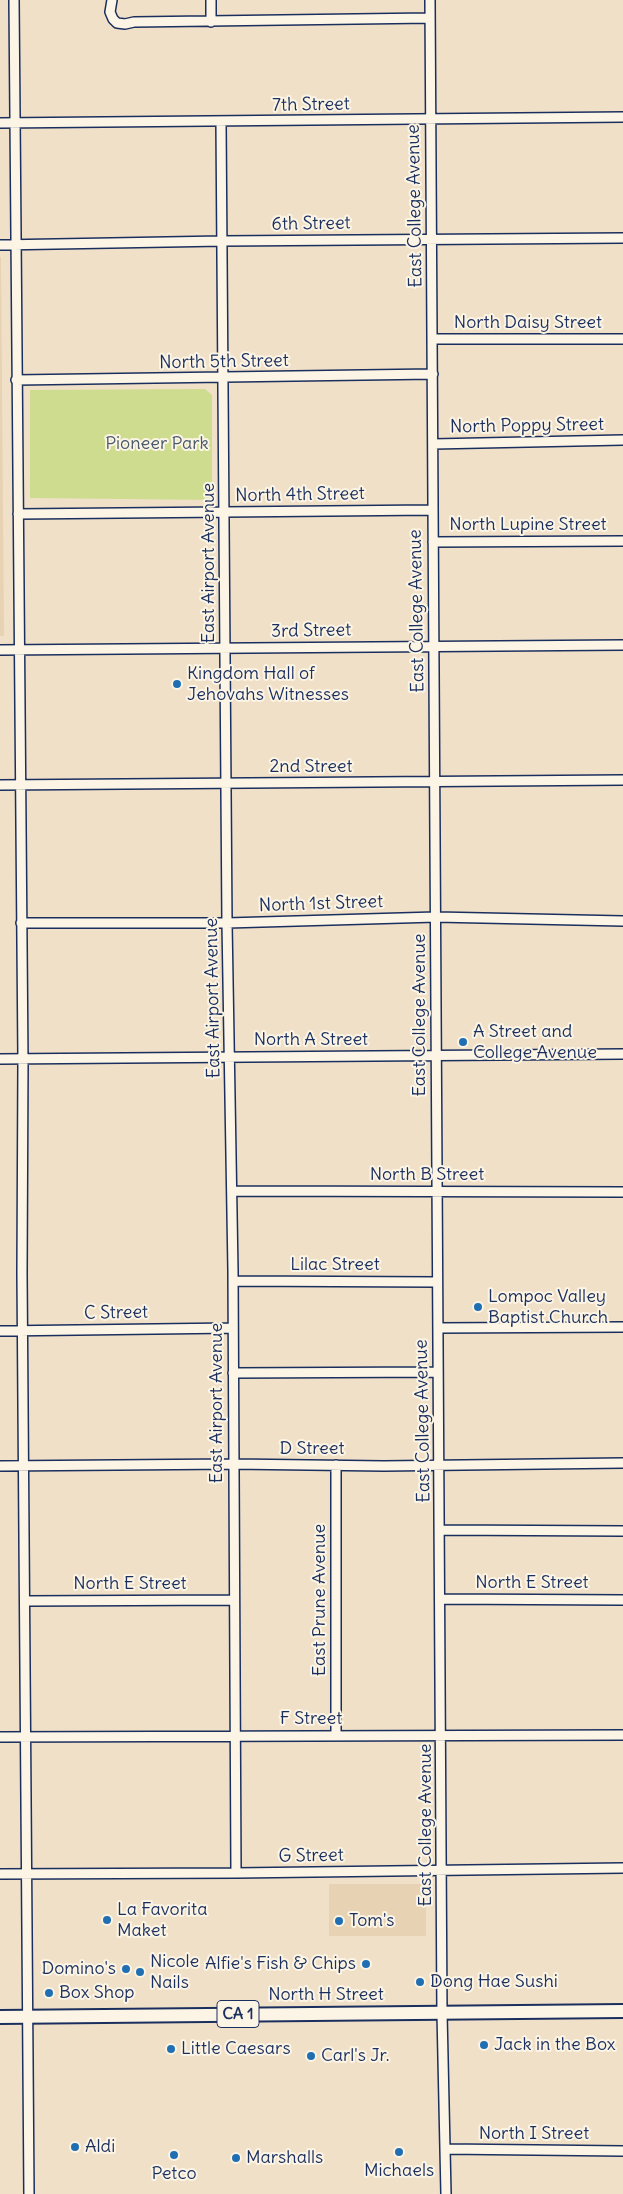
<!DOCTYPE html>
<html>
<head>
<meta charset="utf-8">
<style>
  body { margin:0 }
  canvas { display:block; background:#f0e0c8 }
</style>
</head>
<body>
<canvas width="623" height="2194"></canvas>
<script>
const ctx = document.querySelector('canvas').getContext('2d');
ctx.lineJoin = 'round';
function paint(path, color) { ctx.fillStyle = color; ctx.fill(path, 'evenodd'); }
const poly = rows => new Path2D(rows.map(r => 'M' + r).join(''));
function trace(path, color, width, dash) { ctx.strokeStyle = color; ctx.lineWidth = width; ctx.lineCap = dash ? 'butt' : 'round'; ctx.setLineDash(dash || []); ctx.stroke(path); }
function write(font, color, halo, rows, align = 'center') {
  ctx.font = font + ' Delius,sans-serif'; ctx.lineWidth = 4; ctx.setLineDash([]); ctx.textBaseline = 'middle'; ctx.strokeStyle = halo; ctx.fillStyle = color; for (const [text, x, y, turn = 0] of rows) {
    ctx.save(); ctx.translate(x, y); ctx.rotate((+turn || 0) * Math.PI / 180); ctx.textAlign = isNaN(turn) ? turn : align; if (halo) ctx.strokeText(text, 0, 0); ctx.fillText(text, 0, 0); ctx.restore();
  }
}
paint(poly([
  [0,257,1,257,4,636,0,636],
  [329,1884,426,1884,426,1936,329,1936]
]), '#e7d2b4');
paint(poly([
  [205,389,212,395,212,500,30,498,30,390]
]), '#cedc90');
const minor = poly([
  [14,0,23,1059,22,1273,29,2194],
  [112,0,110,12,113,19,117,23,125,24,134,22,430,18],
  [211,0,211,22],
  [430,0,442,2013,446,2194],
  [221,122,227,923,233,1271,236,1873],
  [0,123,623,117],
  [0,245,222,241,623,238],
  [432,339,623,339],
  [16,380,433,374],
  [433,444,623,440],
  [18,514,432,510],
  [433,542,623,541],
  [0,650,623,645],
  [0,785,623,780],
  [21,923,227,923,436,917,623,921],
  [0,1059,623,1054],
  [232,1191,623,1192],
  [233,1281,437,1282],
  [438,1328,623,1327],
  [0,1331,233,1328],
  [233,1373,438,1372],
  [336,1465,336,1735],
  [0,1466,233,1464,384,1466,623,1463],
  [440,1530,623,1531],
  [441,1599,623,1600],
  [26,1601,234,1600],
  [0,1737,623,1735],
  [0,1874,236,1873,623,1868],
  [446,2149,623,2151]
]);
const highway = poly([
  [0,2017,623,2011]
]);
trace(minor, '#1b2f5e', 12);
trace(highway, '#1b2f5e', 16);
trace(minor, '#fcf5e5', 9);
trace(highway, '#fcf5e5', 12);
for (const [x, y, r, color] of [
  [177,684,5,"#1f6fb2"],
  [463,1042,5,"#1f6fb2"],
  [478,1307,5,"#1f6fb2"],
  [107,1920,5,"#1f6fb2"],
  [339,1921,5,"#1f6fb2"],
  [366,1964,5,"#1f6fb2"],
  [126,1969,5,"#1f6fb2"],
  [140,1972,5,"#1f6fb2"],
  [420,1982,5,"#1f6fb2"],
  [49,1993,5,"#1f6fb2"],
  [484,2045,5,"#1f6fb2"],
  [171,2049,5,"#1f6fb2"],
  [311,2056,5,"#1f6fb2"],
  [75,2147,5,"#1f6fb2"],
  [399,2152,5,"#1f6fb2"],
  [174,2155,5,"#1f6fb2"],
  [236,2158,5,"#1f6fb2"]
]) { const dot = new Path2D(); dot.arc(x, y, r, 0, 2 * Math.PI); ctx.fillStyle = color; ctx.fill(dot); trace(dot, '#fcf5e5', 2); }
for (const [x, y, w] of [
  [238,2014,42]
]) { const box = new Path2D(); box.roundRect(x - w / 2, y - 13.5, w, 27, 4); ctx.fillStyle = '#fcf5e5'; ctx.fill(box); trace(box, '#1b2f5e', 1); }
write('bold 16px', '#1b2f5e', null, [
  ["CA 1",238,2014]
]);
write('18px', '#1b2f5e', '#fcf5e5', [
  ["7th Street",311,105,-1],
  ["East College Avenue",415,206,-91],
  ["6th Street",311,224,-1],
  ["North Daisy Street",528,323],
  ["North 5th Street",224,362,-1],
  ["North Poppy Street",527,426,-1],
  ["North 4th Street",300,495,-1],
  ["North Lupine Street",528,525],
  ["East Airport Avenue",209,563,-90],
  ["East College Avenue",417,611,-91],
  ["3rd Street",311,631,-1],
  ["2nd Street",311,767],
  ["North 1st Street",321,904,-2],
  ["East Airport Avenue",213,998,-91],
  ["East College Avenue",420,1015,-90],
  ["North A Street",311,1040],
  ["North B Street",427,1175],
  ["Lilac Street",335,1265],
  ["C Street",116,1313,-1],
  ["East Airport Avenue",217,1403,-90],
  ["East College Avenue",423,1421,-91],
  ["D Street",312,1449],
  ["North E Street",532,1583],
  ["North E Street",130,1584],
  ["East Prune Avenue",320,1600,-90],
  ["F Street",311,1719],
  ["East College Avenue",426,1825,-90],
  ["G Street",311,1856,-1],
  ["North H Street",326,1995],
  ["North I Street",534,2134]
]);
write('18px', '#485a6a', '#fcf5e5', [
  ["Pioneer Park",157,444]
]);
write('18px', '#1b2f5e', '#fcf5e5', [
  ["Kingdom Hall of",187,674],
  ["Jehovahs Witnesses",187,695],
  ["A Street and",473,1032],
  ["College Avenue",473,1053],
  ["Lompoc Valley",488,1297],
  ["Baptist Church",488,1318],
  ["La Favorita",117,1910],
  ["Maket",117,1931],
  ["Tom's",349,1921],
  ["Nicole",150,1962],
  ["Nails",150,1983],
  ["Alfie's Fish & Chips",356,1964,"right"],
  ["Domino's",116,1969,"right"],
  ["Dong Hae Sushi",430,1982],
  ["Box Shop",59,1993],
  ["Jack in the Box",494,2045],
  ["Little Caesars",181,2049],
  ["Carl's Jr.",321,2056],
  ["Aldi",85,2147],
  ["Marshalls",246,2158],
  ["Michaels",399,2171,"center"],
  ["Petco",174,2174,"center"]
], 'left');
</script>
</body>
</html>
